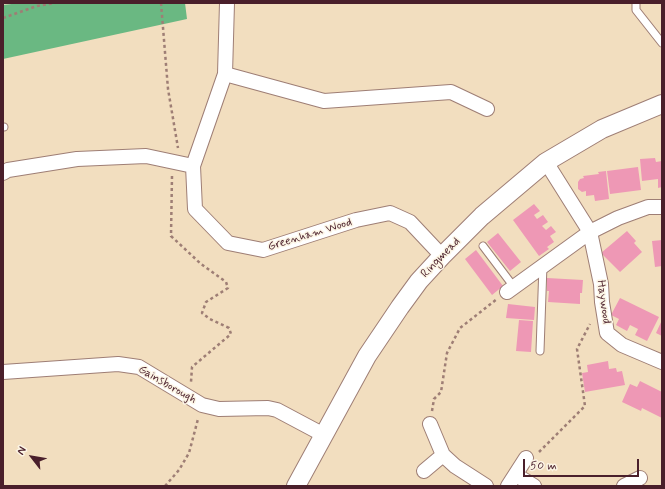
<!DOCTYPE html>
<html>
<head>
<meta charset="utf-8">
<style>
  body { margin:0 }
  #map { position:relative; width:665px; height:489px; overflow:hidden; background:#f2debf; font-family:Mynerve,sans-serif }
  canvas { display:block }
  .frame { position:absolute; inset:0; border:4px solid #4a1f2b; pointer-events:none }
  .north { position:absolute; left:12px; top:437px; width:40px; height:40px; -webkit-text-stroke:3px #fcf5e5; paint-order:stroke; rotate:301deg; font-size:11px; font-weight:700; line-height:16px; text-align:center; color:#4a1f2b }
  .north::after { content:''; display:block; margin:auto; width:14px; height:18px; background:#4a1f2b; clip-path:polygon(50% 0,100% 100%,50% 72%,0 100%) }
  .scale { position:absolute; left:523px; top:459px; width:116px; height:18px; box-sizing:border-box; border:2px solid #4a1f2b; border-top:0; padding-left:5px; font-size:12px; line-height:14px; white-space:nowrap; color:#4a1f2b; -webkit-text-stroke:3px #fcf5e5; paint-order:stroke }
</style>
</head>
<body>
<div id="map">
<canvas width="665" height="489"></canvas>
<div class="frame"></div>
<div class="north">N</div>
<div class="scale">50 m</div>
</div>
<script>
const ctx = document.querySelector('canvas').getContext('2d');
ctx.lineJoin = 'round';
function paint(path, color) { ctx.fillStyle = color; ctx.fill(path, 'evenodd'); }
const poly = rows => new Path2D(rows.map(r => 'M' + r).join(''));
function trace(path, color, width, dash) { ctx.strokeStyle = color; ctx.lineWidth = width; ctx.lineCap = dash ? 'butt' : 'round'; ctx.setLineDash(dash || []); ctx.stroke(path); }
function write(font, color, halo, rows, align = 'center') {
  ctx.font = font + ' Mynerve,sans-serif'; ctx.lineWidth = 3; ctx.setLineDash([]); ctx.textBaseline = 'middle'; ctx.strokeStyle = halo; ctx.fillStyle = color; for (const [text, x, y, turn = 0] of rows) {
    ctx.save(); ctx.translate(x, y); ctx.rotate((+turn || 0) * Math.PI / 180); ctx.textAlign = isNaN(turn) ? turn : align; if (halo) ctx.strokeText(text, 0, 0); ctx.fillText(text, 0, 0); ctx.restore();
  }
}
paint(poly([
  [20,3,185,3,187,19,3,59,3,5]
]), '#6ab882');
paint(poly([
  [655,158,656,162,662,161,662,187,658,188,658,179,642,181,640,159],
  [638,167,641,190,610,194,607,171],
  [606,171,609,199,595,201,594,195,586,196,586,191,582,192,578,189,578,182,580,179,584,178,583,176,599,174,598,172],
  [534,204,540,211,534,215,537,219,543,215,548,222,542,226,546,230,551,226,556,232,550,236,554,242,547,247,549,249,539,256,513,220],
  [627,231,636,241,634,243,642,252,620,272,601,253],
  [498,233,521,262,510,271,487,242],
  [662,240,662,266,655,267,652,241],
  [476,250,503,286,492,295,465,259],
  [547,278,583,280,582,293,580,293,580,304,548,302,549,291,547,291],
  [620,298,659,317,647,341,635,335,638,329,630,325,627,331,616,325,619,319,611,315],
  [508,304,535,307,534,320,506,318],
  [519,320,533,321,531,352,516,351],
  [662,320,662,336,656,333],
  [608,361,609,369,616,368,617,372,622,371,625,385,585,392,582,373,588,372,587,365],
  [640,381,662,392,662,418,642,408,641,411,622,402,630,384,637,387]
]), '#ee98b5');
const service = poly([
  [636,3,636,10,662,43],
  [3,127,4,127],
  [483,246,514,287],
  [540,351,543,265]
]);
const minor = poly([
  [227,3,225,74,193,166,195,209,228,243,263,250,356,220,390,213,410,222,442,256],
  [225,74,324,101,451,92,487,109],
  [546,162,590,232,601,284,602,302,607,333,622,345,662,362],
  [3,173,8,170,77,159,146,156,193,166],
  [507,292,590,232,618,218,648,207,662,207],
  [3,372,118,364,139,367,202,405,219,409,268,408,277,410,324,435],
  [430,424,443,455],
  [424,471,443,455,455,466,486,486],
  [516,475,534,486],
  [508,486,526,458],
  [624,486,640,478]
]);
const tertiary = poly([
  [296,486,367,356,400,307,419,281,442,256,482,216,546,162,602,129,662,104]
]);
trace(service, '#9e7e75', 9);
trace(minor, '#9e7e75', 16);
trace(tertiary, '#9e7e75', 20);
trace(poly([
  [161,3,168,89,178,148],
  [3,18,37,6,55,3],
  [172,176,171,236,201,264,226,282,228,288,206,302,202,313,210,319,229,328,231,334,192,367,191,382],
  [432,411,434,399,441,392,447,353,460,328,497,299],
  [539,452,585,406,577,349,590,324],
  [165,486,179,470,189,453,198,419]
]), '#9e7e75', 2.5, [3, 3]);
trace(service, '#fff', 7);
trace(minor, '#fff', 14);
trace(tertiary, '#fff', 18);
write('12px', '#4a1f2b', '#fcf5e5', [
  ["Greenham Wood",310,235,-17],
  ["Ringmead",441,258,-46],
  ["Haywood",603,302,82],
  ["Gainsborough",167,385,30]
]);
</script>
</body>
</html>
